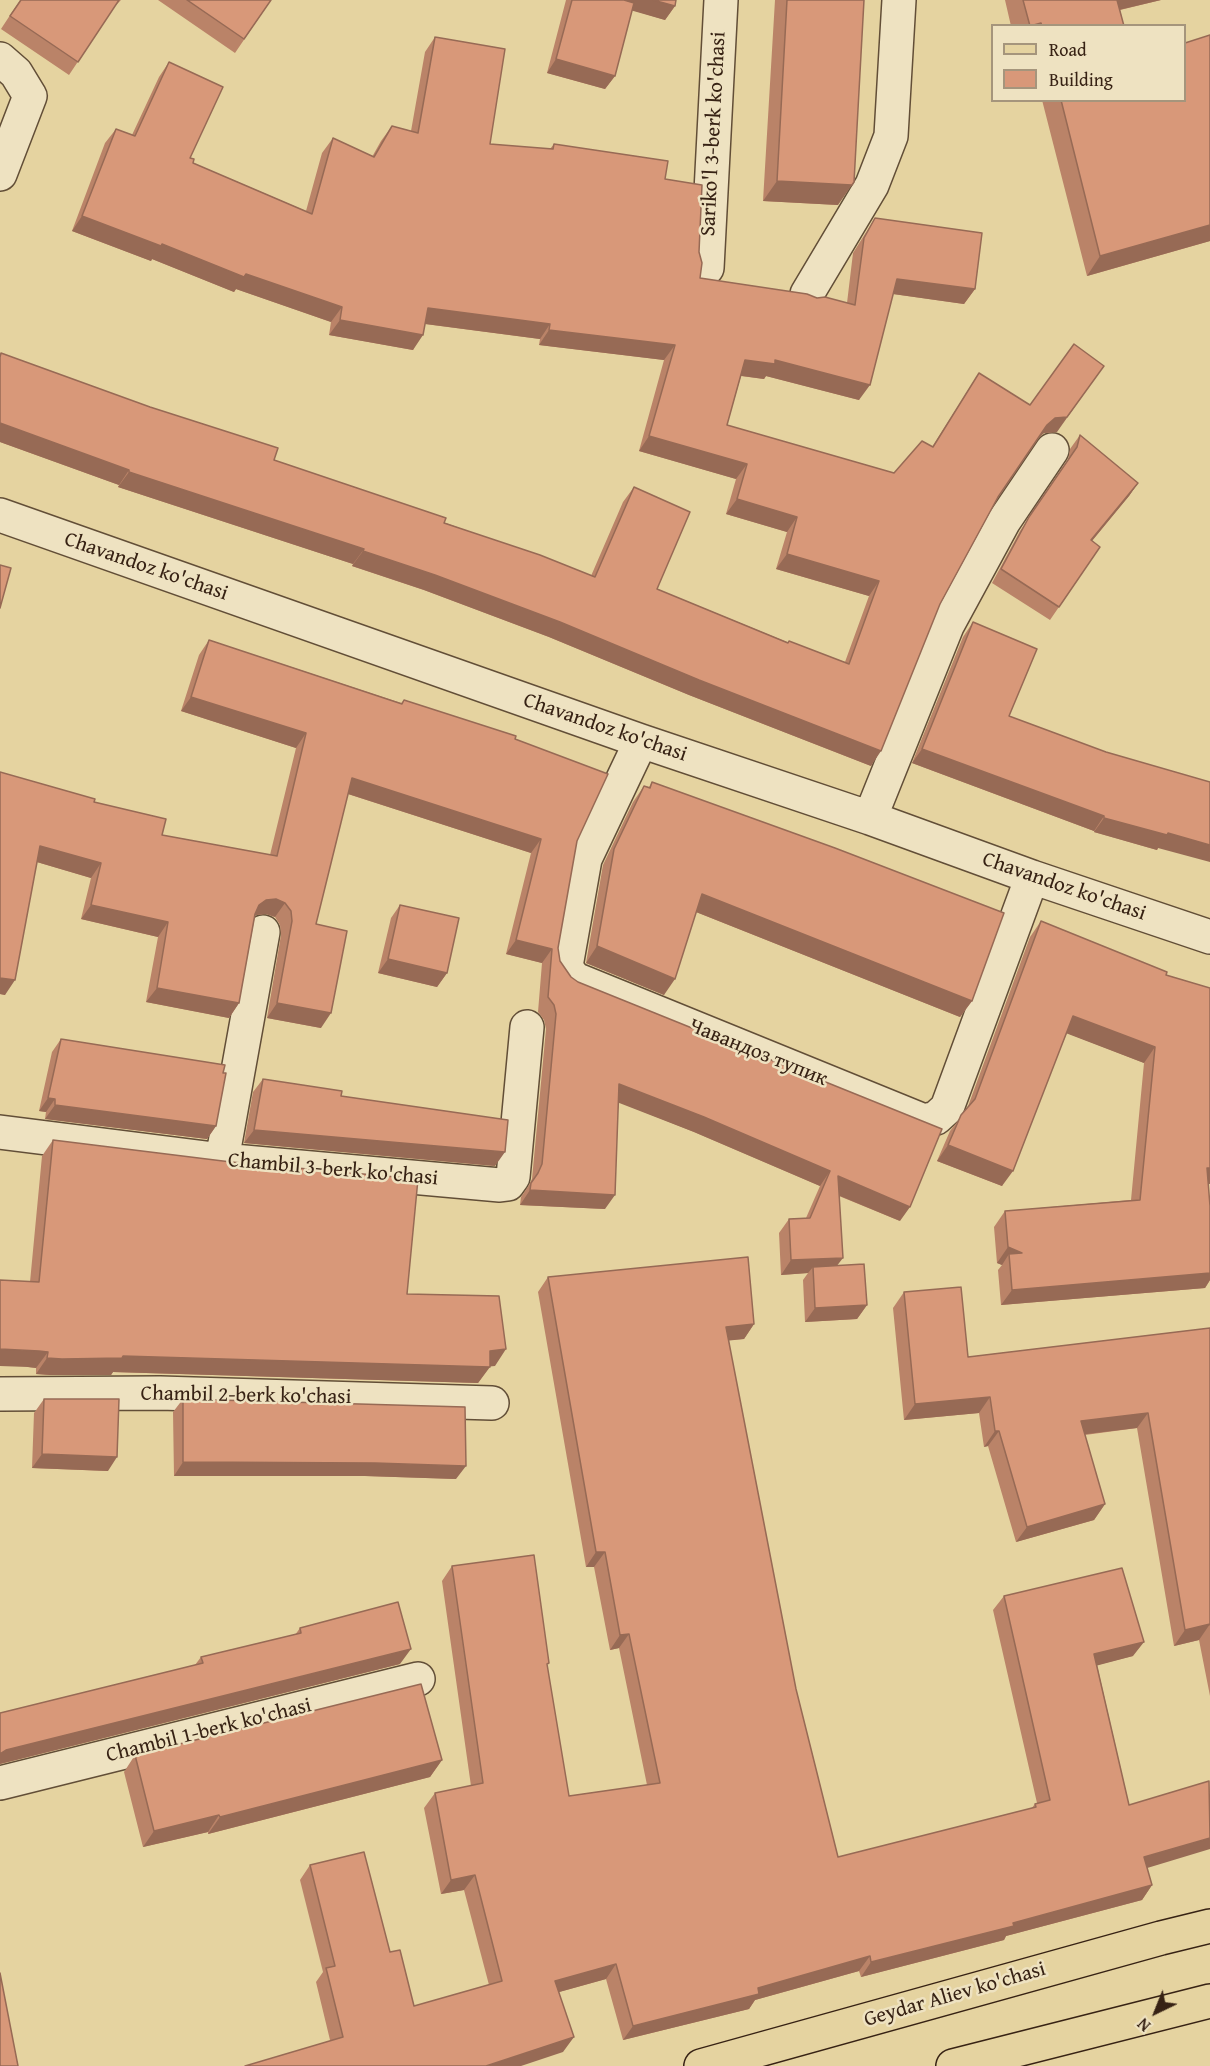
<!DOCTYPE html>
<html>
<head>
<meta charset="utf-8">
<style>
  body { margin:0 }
  #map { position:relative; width:1210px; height:2066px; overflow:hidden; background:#e5d3a0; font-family:"Gentium Book Plus",serif }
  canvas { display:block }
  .legend { position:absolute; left:991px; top:24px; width:195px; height:78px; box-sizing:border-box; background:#eee2c1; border:2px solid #a5957c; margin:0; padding:8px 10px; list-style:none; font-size:18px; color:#372214 }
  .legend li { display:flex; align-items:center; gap:12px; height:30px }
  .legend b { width:30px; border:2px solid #a5957c }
  .north { position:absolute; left:1126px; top:1982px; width:60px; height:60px; -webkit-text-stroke:4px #eee2c1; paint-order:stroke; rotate:223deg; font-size:16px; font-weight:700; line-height:24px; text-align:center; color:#372214 }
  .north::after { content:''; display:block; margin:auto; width:21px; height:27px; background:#372214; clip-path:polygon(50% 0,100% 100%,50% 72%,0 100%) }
</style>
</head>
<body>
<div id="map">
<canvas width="1210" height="2066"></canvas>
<ul class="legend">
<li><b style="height:8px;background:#e5d3a0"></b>Road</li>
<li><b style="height:16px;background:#d89879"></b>Building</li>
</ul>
<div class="north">N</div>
</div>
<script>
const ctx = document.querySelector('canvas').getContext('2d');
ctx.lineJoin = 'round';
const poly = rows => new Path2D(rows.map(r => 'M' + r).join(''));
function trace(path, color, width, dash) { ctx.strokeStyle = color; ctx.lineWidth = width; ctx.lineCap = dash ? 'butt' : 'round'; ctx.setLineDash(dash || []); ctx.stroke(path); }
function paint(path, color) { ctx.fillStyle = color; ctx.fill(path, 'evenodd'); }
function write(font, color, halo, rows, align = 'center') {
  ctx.font = font + ' "Gentium Book Plus",serif'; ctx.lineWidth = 5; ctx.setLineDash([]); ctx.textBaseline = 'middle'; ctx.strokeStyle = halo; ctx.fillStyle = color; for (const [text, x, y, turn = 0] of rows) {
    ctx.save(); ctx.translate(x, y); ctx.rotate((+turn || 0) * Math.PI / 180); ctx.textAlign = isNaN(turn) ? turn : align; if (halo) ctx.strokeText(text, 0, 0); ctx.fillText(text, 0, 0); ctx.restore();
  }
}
const minor = poly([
  [0,59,16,73,30,96,0,174],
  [707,268,721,0],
  [807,294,872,185,891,136,899,0],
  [0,515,641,741,870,818,1032,877,1210,937],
  [641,741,585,859,566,966,570,973,575,979,924,1121,936,1118,947,1108,1032,877],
  [870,818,947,626,1004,521,1052,450],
  [0,1132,222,1160,500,1185,508,1184,513,1177,527,1027],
  [222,1160,263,932],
  [0,1394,160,1393,492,1403],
  [0,1783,418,1679]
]);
const major = poly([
  [701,2066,1161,1938,1210,1926],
  [953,2066,1210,2001]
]);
trace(minor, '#624e37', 36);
trace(major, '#372214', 36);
trace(minor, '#eee2c1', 33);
trace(major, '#e5d3a0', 33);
paint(poly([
  [20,0,121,0,115,6,69,75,1,29],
  [158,0,271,0,235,53],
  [566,0,676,0,675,6,665,20,632,10,615,76,605,89,547,73],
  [775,0,864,0,838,205,763,201],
  [1005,0,1161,0,1120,10,1124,26,1011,26],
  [1210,35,1210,241,1087,276,1042,100,1185,100],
  [435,37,490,144,550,149,554,144,665,179,699,252,700,278,847,303,853,253,875,218,975,289,964,304,893,294,859,400,766,376,764,379,741,376,727,425,894,473,932,447,979,373,1057,432,1044,433,1037,439,998,497,940,604,871,766,689,695,549,637,424,590,352,566,353,564,118,487,119,485,0,442,0,355,1,353,274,460,591,576,623,502,634,487,657,589,787,642,845,662,869,596,776,569,787,532,726,514,736,479,639,451,664,360,539,345,540,339,425,324,413,350,329,335,331,322,236,289,234,292,152,259,151,261,72,231,105,143,116,129,132,135,159,77,169,62,190,158,193,163,306,211,322,153,333,138,372,157,381,141,392,126,411,131,425,52],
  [1080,435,1138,483,1129,496,1092,541,1100,547,1050,620,992,583,1020,531,1068,460,1070,449],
  [973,622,1009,716,1158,848,1157,850,1094,832,1094,831,912,763,963,637],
  [209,640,401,703,404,700,515,739,577,841,558,948,560,961,571,977,900,1221,839,1196,837,1265,867,1305,857,1319,805,1322,803,1280,808,1273,781,1275,779,1233,789,1219,806,1218,820,1186,694,1132,619,1102,605,1209,520,1205,521,1197,529,1185,532,1179,546,1029,544,1020,538,1012,542,963,506,954,531,853,348,794,316,924,321,1028,267,1018,281,935,280,925,275,917,266,914,256,915,255,916,239,1003,229,1018,146,1002,158,937,81,919,91,878,37,862,5,995,0,994,0,772,94,802,162,835,270,855,296,748,181,711,199,655],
  [652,782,972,1001,960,1017,696,912,664,995,586,963,603,865,633,802,644,786,649,787],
  [400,905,447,973,437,987,378,973,391,918],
  [1041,921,1166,975,1208,1184,1210,1206,1210,1280,1205,1288,1001,1305,998,1270,1002,1265,997,1263,994,1227,1005,1211,1131,1200,1144,1063,1067,1033,1002,1186,937,1161,950,1131,967,1109,1030,937],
  [61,1039,216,1126,207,1139,45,1119,46,1112,39,1111,52,1052],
  [263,1079,341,1096,495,1166,244,1143,253,1092],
  [53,1140,407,1294,495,1366,490,1366,478,1383,113,1372,111,1375,50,1375,36,1374,36,1368,28,1367,30,1282,42,1156],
  [548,1277,754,1324,744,1339,728,1340,796,1689,838,1857,1031,1809,1035,1804,1037,1803,993,1610,1004,1596,1133,1656,1097,1665,1129,1805,1152,1885,1142,1900,1006,1936,1004,1940,861,1977,859,1971,755,2000,749,2009,623,2040,606,1979,559,1992,563,2052,330,2040,316,1982,323,1972,300,1880,310,1865,390,1952,414,2006,489,1985,464,1890,441,1894,424,1808,435,1793,471,1786,442,1581,452,1566,547,1666,569,1796,647,1785,619,1648,610,1650,594,1567,586,1567,538,1292],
  [904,1292,968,1357,1210,1328,1210,1696,1199,1640,1174,1646,1137,1428,1085,1435,1105,1504,1094,1520,1016,1542,988,1446,984,1447,979,1413,904,1420,893,1308],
  [44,1399,108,1471,32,1468,34,1413],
  [183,1399,456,1479,365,1476,174,1476,173,1412],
  [300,1628,400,1664,0,1764,0,1713,195,1665,201,1657,295,1635],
  [135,1755,442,1760,430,1777,208,1834,208,1832,143,1847,124,1772]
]), '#ba8368');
paint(poly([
  [612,0,653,0,675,6,665,20,609,4],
  [1112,0,1161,0,1102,14],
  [556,59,615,76,605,89,547,73],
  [777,181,852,185,838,205,763,201],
  [82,216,342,307,331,322,236,289,234,292,152,259,151,261,72,231],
  [1210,225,1210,241,1087,276,1100,256],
  [897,279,975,289,964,304,886,293],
  [428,308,550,324,540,339,418,323],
  [340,320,423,335,413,350,329,335],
  [549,330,675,345,664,360,539,345],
  [745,360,775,360,870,385,859,400,766,376,764,379,735,375],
  [1093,381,1057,432,1044,433,1036,440,1047,425],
  [0,423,129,470,119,485,0,442],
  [649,436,747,464,736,479,639,451],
  [129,472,364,549,353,564,118,487],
  [1138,483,1129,496,1081,554,1091,540],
  [737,499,797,517,787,532,726,514],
  [363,551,435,575,560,622,881,751,871,766,689,695,549,637,424,590,352,566],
  [787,554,879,581,869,596,776,569],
  [191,697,306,733,296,748,181,711],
  [922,749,1104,816,1094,831,912,763],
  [352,778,541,839,531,853,342,792],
  [1104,818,1168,833,1210,845,1210,862,1158,848,1157,850,1094,832],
  [40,846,101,863,91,878,30,860],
  [702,894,972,1001,960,1017,691,910],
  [276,899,285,903,275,917,266,914,256,915,249,920,259,905,266,900],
  [91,905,168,922,158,937,81,919],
  [516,940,552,949,542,963,506,954],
  [597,946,675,979,664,995,586,963],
  [388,959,447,973,437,987,378,973],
  [0,978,15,980,5,995,0,994],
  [157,988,239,1003,229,1018,146,1002],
  [277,1003,331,1013,321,1028,267,1018],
  [1073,1016,1155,1047,1144,1063,1063,1032],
  [619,1084,704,1117,830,1171,820,1186,694,1132,609,1099],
  [48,1098,55,1099,46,1112,39,1111],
  [55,1105,216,1126,207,1139,45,1119],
  [254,1130,505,1152,495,1166,244,1143],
  [948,1145,1013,1171,1002,1186,937,1161],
  [1207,1168,1210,1168,1210,1184,1196,1183],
  [838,1176,910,1207,900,1221,828,1191],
  [530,1190,615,1195,605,1209,520,1205],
  [1008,1247,1022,1253,1009,1254,1002,1265,997,1263],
  [843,1258,832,1272,813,1267,808,1273,781,1275,791,1260],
  [1210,1273,1210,1280,1205,1288,1001,1305,1012,1290],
  [867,1305,857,1319,805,1322,815,1308],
  [754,1324,744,1339,715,1342,726,1327],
  [0,1349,39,1351,48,1352,36,1368,28,1367,0,1366],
  [506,1349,495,1366,484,1367,490,1367,478,1383,113,1372,111,1375,50,1375,36,1374,47,1358,123,1356,490,1351],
  [990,1397,979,1413,904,1420,915,1404],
  [1148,1413,1137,1428,1070,1436,1081,1421],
  [995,1431,999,1431,988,1446,984,1447],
  [42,1454,117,1457,108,1471,32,1468],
  [183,1462,375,1463,466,1466,456,1479,365,1476,174,1476],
  [1105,1504,1094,1520,1016,1542,1027,1527],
  [596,1552,605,1552,594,1567,586,1567],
  [1210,1624,1199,1640,1174,1646,1185,1630],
  [629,1634,619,1648,610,1650,620,1635],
  [1144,1642,1133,1656,1084,1669,1094,1654],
  [411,1649,400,1664,0,1764,0,1754,6,1750],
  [442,1760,430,1777,208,1834,220,1817],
  [219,1815,208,1832,143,1847,154,1831],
  [1210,1838,1210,1849,1134,1872,1144,1857],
  [475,1875,464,1890,441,1894,451,1880],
  [1152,1885,1142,1900,1006,1936,1004,1940,861,1977,871,1962],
  [870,1956,859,1971,755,2000,749,2009,623,2040,633,2026,758,1988],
  [616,1964,606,1979,545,1996,555,1981],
  [574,2037,563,2052,521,2066,486,2066]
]), '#976a55');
const building = poly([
  [21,0,119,0,78,62,10,16,21,0],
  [187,0,271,0,244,39,187,0],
  [572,0,624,0,634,3,615,76,556,59,572,0],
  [653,0,676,0,675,6,653,0],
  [787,0,864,0,854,182,852,185,777,181,787,0],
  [1023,0,1117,0,1124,26,1042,26,1041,23,1030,26,1023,0],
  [1210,35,1210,225,1100,256,1061,100,1185,100,1185,43,1210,35],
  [435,37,505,49,490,144,553,149,554,144,668,161,665,179,702,185,699,252,702,263,700,278,807,294,817,298,825,297,855,305,864,238,875,218,982,233,975,289,897,279,870,385,775,360,775,364,745,360,727,425,894,473,922,441,933,447,979,373,1030,405,1074,344,1104,366,1067,417,1055,418,1047,425,998,497,940,604,881,751,699,680,560,622,435,575,363,551,364,549,129,472,129,470,0,423,0,357,1,353,150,407,278,448,274,460,446,518,444,523,540,555,595,577,634,487,690,512,657,589,788,643,789,641,849,664,879,581,787,554,797,517,737,499,747,464,649,436,675,345,549,330,550,324,428,308,423,335,340,320,342,307,246,274,244,277,162,244,161,246,82,216,116,129,135,136,169,62,223,87,190,158,194,159,193,163,312,214,333,138,374,157,392,126,418,133,435,37],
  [1080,435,1138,483,1091,540,1100,547,1059,607,1001,569,1029,517,1077,447,1080,435],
  [0,565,11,568,0,608,0,565],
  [973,622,1037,649,1009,716,1106,752,1210,782,1210,845,1168,833,1167,835,1104,818,1104,816,922,749,973,622],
  [209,640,402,704,404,700,516,736,515,739,608,774,577,841,558,948,560,961,571,977,578,982,942,1129,910,1207,838,1176,843,1258,791,1260,789,1219,810,1218,830,1171,704,1117,619,1084,615,1195,530,1190,531,1183,538,1173,542,1164,556,1014,554,1005,548,997,552,949,516,940,541,839,352,778,316,924,347,931,331,1013,277,1003,292,921,291,911,285,903,276,899,266,900,259,905,255,914,239,1003,157,988,168,922,91,905,101,863,40,846,15,980,0,978,0,772,95,799,94,802,166,819,162,835,277,856,306,733,191,697,209,640],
  [652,782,835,848,1004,913,972,1001,702,894,675,979,597,946,614,849,644,786,650,788,652,782],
  [400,905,459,918,447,973,388,959,400,905],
  [1041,921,1167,972,1166,975,1210,988,1210,1168,1207,1168,1210,1206,1210,1273,1012,1290,1009,1254,1022,1253,1008,1247,1005,1211,1140,1200,1155,1047,1073,1016,1013,1171,948,1145,961,1115,975,1099,1041,921],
  [61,1039,225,1065,223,1073,226,1073,216,1126,55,1105,55,1099,48,1098,61,1039],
  [263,1079,342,1091,341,1096,508,1120,505,1152,254,1130,263,1079],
  [53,1140,231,1162,418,1179,407,1294,499,1296,506,1349,490,1351,490,1367,123,1356,122,1358,62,1359,47,1358,48,1352,39,1351,0,1349,0,1280,39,1282,53,1140],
  [748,1257,754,1324,726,1327,796,1689,838,1857,1036,1807,1035,1804,1050,1800,1004,1596,1122,1568,1144,1642,1094,1654,1129,1805,1209,1781,1210,1838,1144,1857,1152,1885,1013,1923,1014,1926,871,1962,870,1956,758,1988,759,1994,633,2026,616,1964,555,1981,574,2037,486,2066,245,2066,343,2037,326,1968,335,1966,310,1865,364,1852,390,1952,400,1950,414,2006,502,1981,475,1875,451,1880,435,1793,483,1783,452,1566,534,1555,549,1663,547,1664,569,1796,660,1783,629,1634,620,1635,605,1552,596,1552,548,1277,748,1257],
  [864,1264,867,1305,815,1308,813,1267,864,1264],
  [961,1287,968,1357,1210,1328,1210,1625,1210,1624,1185,1630,1148,1413,1081,1421,1105,1504,1027,1527,999,1431,995,1431,990,1397,915,1404,904,1292,961,1287],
  [44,1399,119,1399,117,1457,42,1454,44,1399],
  [183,1399,465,1407,466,1466,375,1463,183,1462,183,1399],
  [398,1602,411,1649,6,1750,0,1754,0,1713,203,1663,201,1657,301,1633,300,1628,398,1602],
  [421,1684,442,1760,220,1817,219,1815,154,1831,135,1755,421,1684],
  [0,1973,18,2066,0,2066,0,1973]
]);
paint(building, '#d89879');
trace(building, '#976a55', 1.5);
write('21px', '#372214', '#eee2c1', [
  ["Sariko'l 3-berk ko'chasi",714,134,-87],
  ["Chavandoz ko'chasi",146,567,19],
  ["Chavandoz ko'chasi",605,728,19],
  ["Chavandoz ko'chasi",1064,887,19],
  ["Чавандоз тупик",758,1053,22],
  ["Chambil 3-berk ko'chasi",333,1170,5],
  ["Chambil 2-berk ko'chasi",246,1396,1],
  ["Chambil 1-berk ko'chasi",209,1731,-14],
  ["Geydar Aliev ko'chasi",955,1995,-16]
]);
</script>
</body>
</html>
